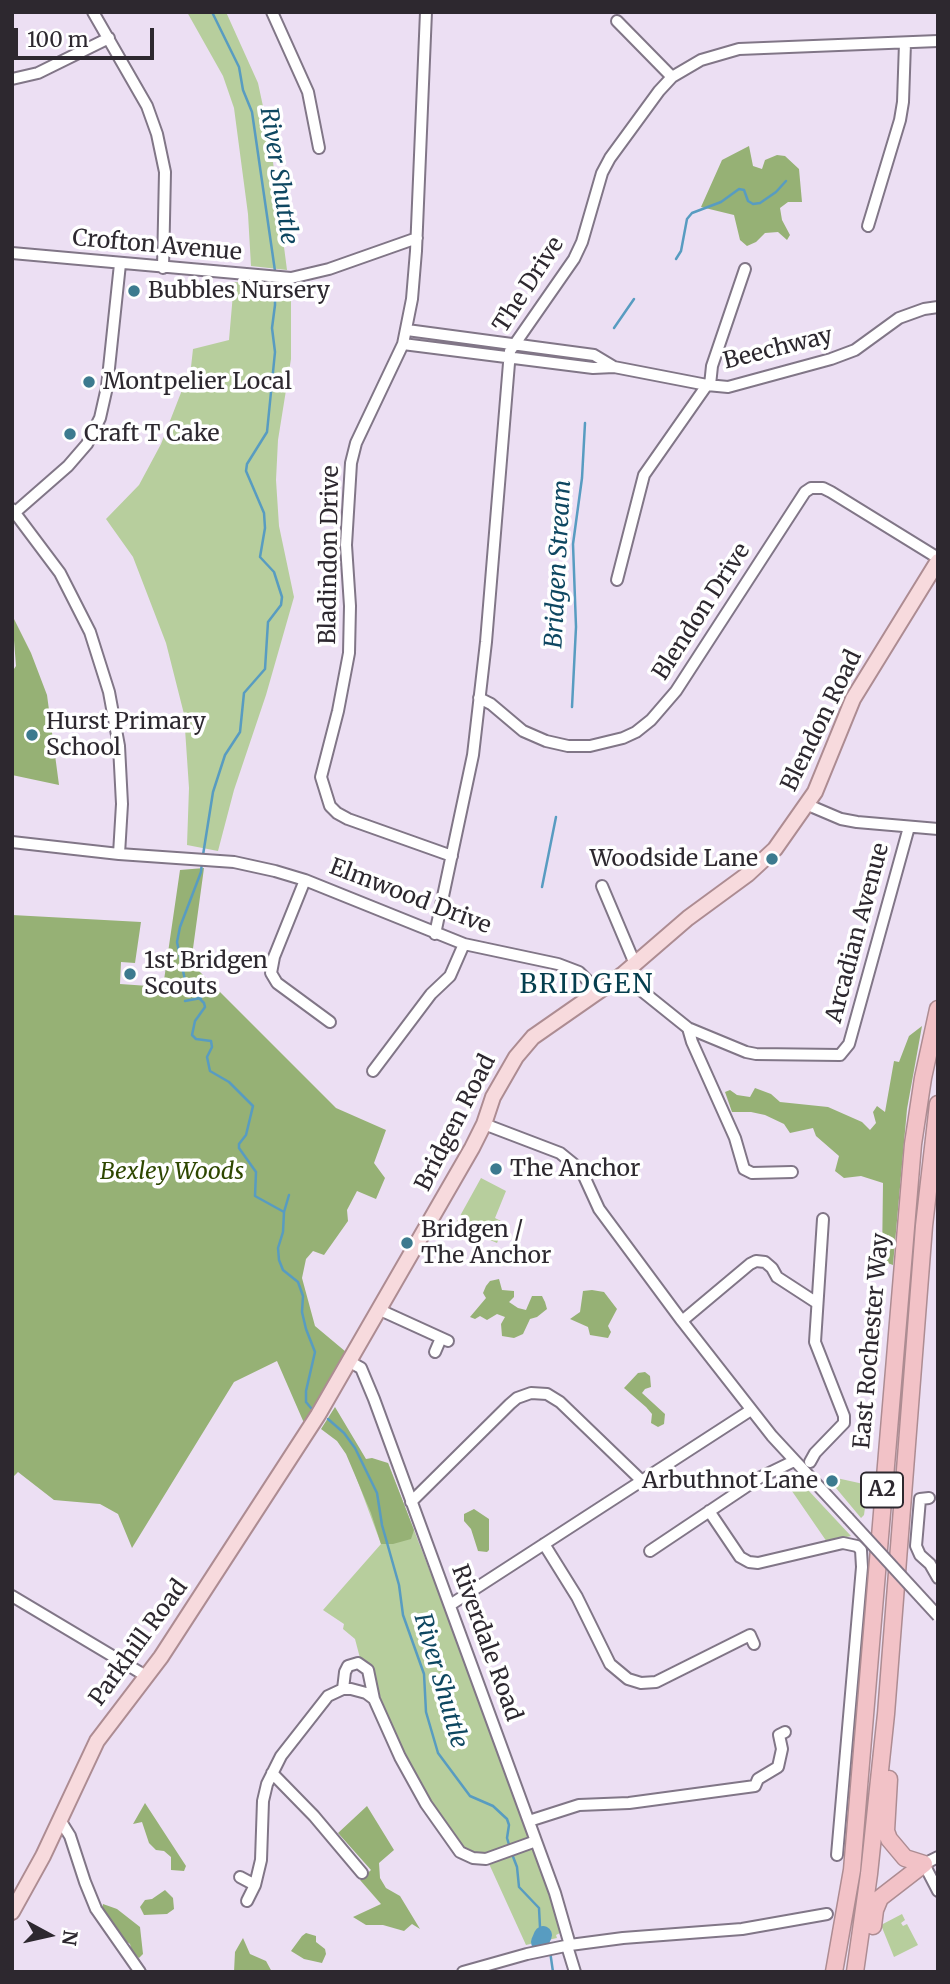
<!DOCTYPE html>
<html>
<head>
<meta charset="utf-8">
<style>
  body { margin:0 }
  #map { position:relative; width:950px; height:1984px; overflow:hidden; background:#ecdff3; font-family:Merriweather,serif }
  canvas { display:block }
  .frame { position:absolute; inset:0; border:14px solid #2d282f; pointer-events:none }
  .north { position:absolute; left:14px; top:1900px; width:70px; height:70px; -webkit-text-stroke:5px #fff; paint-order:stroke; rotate:98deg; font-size:19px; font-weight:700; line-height:28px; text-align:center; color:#2d282f }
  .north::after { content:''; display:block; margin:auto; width:24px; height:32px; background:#2d282f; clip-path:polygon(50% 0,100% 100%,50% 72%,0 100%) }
  .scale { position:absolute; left:14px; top:28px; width:140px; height:32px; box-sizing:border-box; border:4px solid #2d282f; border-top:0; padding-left:9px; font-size:21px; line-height:24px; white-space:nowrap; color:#2d282f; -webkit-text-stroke:5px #fff; paint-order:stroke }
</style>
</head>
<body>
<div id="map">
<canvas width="950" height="1984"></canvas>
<div class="frame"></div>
<div class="north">N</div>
<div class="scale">100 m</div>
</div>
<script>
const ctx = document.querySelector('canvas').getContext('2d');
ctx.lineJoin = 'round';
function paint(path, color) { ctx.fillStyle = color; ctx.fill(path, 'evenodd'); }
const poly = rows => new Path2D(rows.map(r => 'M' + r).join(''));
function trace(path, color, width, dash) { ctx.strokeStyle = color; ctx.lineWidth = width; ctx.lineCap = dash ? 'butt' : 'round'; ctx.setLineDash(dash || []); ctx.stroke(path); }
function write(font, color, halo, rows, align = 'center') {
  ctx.font = font + ' Merriweather,serif'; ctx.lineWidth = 7; ctx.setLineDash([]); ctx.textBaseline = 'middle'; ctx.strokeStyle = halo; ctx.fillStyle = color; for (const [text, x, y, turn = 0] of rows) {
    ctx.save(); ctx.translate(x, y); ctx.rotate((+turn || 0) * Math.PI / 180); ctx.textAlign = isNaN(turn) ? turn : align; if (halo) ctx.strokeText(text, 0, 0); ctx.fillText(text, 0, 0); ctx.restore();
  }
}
paint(poly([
  [187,12,226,12,258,83,270,139,287,270,251,266,248,214,234,108,223,76],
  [234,282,291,286,291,359,278,440,276,480,279,526,294,597,266,695,234,790,218,851,187,845,189,788,184,714,166,643,133,557,106,519,139,485,161,444,191,367,193,349,229,340],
  [481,1178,506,1191,495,1218,505,1223,497,1243,455,1225],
  [388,1463,431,1574,434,1573,551,1895,560,1933,556,1935,557,1938,526,1945,485,1855,467,1850,455,1840,414,1773,387,1718,370,1664,360,1658,355,1639,343,1629,344,1624,323,1610,381,1544,355,1474],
  [787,1473,794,1475,851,1536,827,1542,785,1481,784,1474],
  [832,1477,868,1485,864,1515,861,1518,831,1482],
  [902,1914,905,1920,901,1923,903,1926,907,1924,918,1945,894,1957,881,1925]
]), '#b7ce9d');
paint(poly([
  [749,146,753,166,762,169,765,160,777,155,785,156,799,169,802,202,788,202,780,208,782,220,790,235,787,240,778,232,765,233,756,242,747,246,740,240,734,215,701,207,722,160],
  [12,615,31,653,47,695,59,785,12,775,12,672,16,666],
  [204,868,191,963,336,1108,386,1130,374,1163,385,1178,376,1199,357,1191,347,1210,348,1221,324,1255,313,1251,306,1259,302,1278,315,1326,346,1352,304,1423,277,1361,234,1382,132,1548,118,1514,100,1504,54,1500,18,1472,12,1478,12,915,141,922,135,963,121,962,120,984,163,987,180,870],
  [922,1026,907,1109,893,1265,882,1261,883,1183,861,1176,844,1178,835,1171,839,1156,816,1136,813,1128,790,1133,784,1124,765,1115,751,1112,732,1112,725,1092,730,1090,737,1095,750,1097,755,1088,771,1094,780,1102,828,1107,862,1122,870,1130,876,1123,873,1112,877,1106,885,1112,894,1061,899,1062,909,1036],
  [499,1279,502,1290,514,1291,514,1297,509,1302,518,1308,526,1310,532,1296,542,1296,545,1302,547,1309,537,1317,530,1319,523,1334,514,1338,502,1336,501,1324,505,1317,497,1314,487,1320,480,1316,475,1319,470,1317,486,1298,483,1293,486,1286,490,1281],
  [592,1290,604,1292,617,1309,608,1326,611,1332,608,1338,590,1335,588,1327,570,1319,580,1312,583,1291],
  [645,1372,650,1376,651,1387,645,1389,642,1393,665,1414,664,1424,658,1427,651,1423,652,1414,646,1407,624,1388,638,1373],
  [335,1407,366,1459,372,1458,388,1463,414,1530,411,1539,393,1544,381,1544,371,1513,346,1454,337,1441,321,1429],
  [474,1509,489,1519,489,1550,487,1552,478,1551,471,1529,464,1521,464,1514],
  [145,1803,186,1866,184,1871,171,1870,171,1857,164,1851,156,1850,149,1843,142,1822,133,1824],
  [367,1806,394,1850,379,1863,380,1878,386,1888,400,1896,420,1929,412,1924,404,1931,383,1925,366,1925,353,1917,381,1904,360,1880,371,1870,338,1833],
  [165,1890,173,1898,174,1909,167,1914,144,1915,140,1907,145,1900,152,1899],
  [103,1904,117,1909,140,1927,143,1954,139,1958,132,1952,130,1944,120,1937,102,1908],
  [306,1933,316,1936,316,1942,325,1949,326,1954,322,1963,304,1959,291,1951,302,1936],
  [243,1938,250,1954,266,1961,272,1972,234,1972,235,1952]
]), '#96b175');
trace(poly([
  [212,12,239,67,243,90,252,112,275,271],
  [676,259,681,251,687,219,692,213,721,202,739,189,744,190,748,201,753,204,760,203,776,192,786,181],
  [614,328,634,299],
  [572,707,576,627,573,544,582,478,585,423],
  [203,855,213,792,225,755,240,732,244,693,265,669,268,622,281,605,282,597,274,572,260,557,265,528,264,513,246,471,247,464,267,432,275,352,272,328,275,305,275,278],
  [202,861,201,872,180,927,177,942,186,985,204,1003,205,1007,195,1021,192,1035,196,1039,211,1041,212,1047,207,1057,210,1071,229,1082,253,1106,246,1135,239,1144,239,1148,256,1172,255,1196,284,1212],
  [542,887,556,817],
  [185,1001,201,998],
  [289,1195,284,1212,283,1232,278,1248,279,1260,283,1270,298,1282,303,1296,302,1312,306,1329,315,1352,306,1391,306,1402,311,1408],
  [328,1419,344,1433,355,1448,377,1493,382,1525,399,1585,403,1615,424,1674,426,1712,438,1753,470,1796,493,1806,507,1819,509,1825,507,1838,510,1848],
  [512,1854,517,1867,519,1887,539,1908,540,1927,548,1945],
  [550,1951,553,1972]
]), '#589cc1', 2.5);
trace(poly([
  [540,1942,543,1935]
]), '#589cc1', 18);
const minor = poly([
  [93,12,147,106,157,134,165,172,163,268],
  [272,12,308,92,319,148],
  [426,12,416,251,412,299,403,344,356,443,351,463,346,545,350,606,349,653,338,711,321,777,330,806,337,813,348,819,452,856],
  [617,21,672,77],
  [12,79,38,73,109,38],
  [868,226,900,120,903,102,905,43],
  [12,253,291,278,329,269,417,238],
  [407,330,594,355,614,367],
  [403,344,593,368,614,367,707,385],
  [710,385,712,366,745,269],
  [12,509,60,573,90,632,109,692,119,746,122,804,119,854],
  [12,515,68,466,87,444,100,418,107,387,120,264],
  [617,580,644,475,707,385,728,387,831,359,855,350,899,318,924,309,938,307],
  [479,698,491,704,523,731,546,741,568,746,590,746,623,738,636,732,651,720,676,691,805,492,811,488,823,488,831,492,938,558],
  [808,805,841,819,857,822,938,829],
  [12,842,119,854,234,862,275,871,305,880,464,944,558,964,579,972,598,991],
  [305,880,274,957,271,973,277,983,330,1022],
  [602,886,635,964],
  [435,934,473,755,486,642,510,351,574,259,582,242,602,173,610,158,659,91,672,77,701,60,739,49,938,41],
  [622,975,688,1028,746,1052,756,1054,840,1055,849,1044,909,827],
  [688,1028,692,1042,735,1138,744,1169,752,1173,792,1172],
  [373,1071,431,994,450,976,464,944],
  [484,1124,560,1153,576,1166,583,1174,599,1209,682,1321,772,1436,848,1518],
  [380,1310,448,1341],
  [682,1321,750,1264,756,1261,765,1262,772,1268,777,1277,817,1303],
  [435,1352,441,1338],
  [350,1362,361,1368,374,1399,555,1893,570,1945],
  [810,1462,815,1453,844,1423,844,1416,815,1342,823,1219],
  [929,1498,920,1499,916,1546,920,1555,930,1564,938,1578],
  [411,1502,510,1404,517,1398,531,1393,547,1394,560,1402,641,1480],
  [709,1511,740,1557,749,1562,758,1563,843,1543,857,1546,861,1550,862,1567,837,1855],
  [544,1544,577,1597,610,1664,628,1679,641,1683,656,1682,750,1635,754,1644],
  [650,1551,759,1478,794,1461],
  [12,1596,146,1676],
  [450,1605,751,1410],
  [343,1689,345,1672,348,1666,358,1663,368,1670,374,1699,400,1757,426,1804,460,1852,473,1858,486,1859,536,1841],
  [272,1773,314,1816,362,1873],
  [60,1820,70,1836,85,1882,96,1909,140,1972],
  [529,1821,579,1805,629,1803,755,1786,758,1779,778,1767,782,1749,779,1735,785,1732],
  [938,1857,924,1864,938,1891],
  [240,1877,255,1885,261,1860,263,1801,267,1784,281,1756,328,1696,343,1689,351,1689,366,1693,374,1699],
  [247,1901,255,1885],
  [567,1946,575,1972],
  [463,1972,527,1954,570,1945,623,1938,742,1929,827,1914]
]);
const major = poly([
  [12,1912,43,1856,97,1741,161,1657,318,1415,472,1148,484,1124,493,1097,516,1057,533,1037,622,975,688,918,748,874,775,849,815,792,853,699,938,561]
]);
const highway = poly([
  [889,1779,886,1831,889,1839,905,1858,924,1864],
  [873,1926,875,1910,880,1898,924,1864],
  [834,1972,852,1870,913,1144,923,1078,938,1009],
  [855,1972,869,1874,886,1714,924,1226,938,1104]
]);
trace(minor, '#817687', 14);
trace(major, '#ad8c92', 18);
trace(highway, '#ad8c92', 19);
trace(minor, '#fff', 10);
trace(major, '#f7dadd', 14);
trace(highway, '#f2c2c7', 16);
const minorBridge = poly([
  [848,1518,938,1616]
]);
trace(minorBridge, '#817687', 14, []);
trace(minorBridge, '#fff', 10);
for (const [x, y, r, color] of [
  [134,291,7,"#3c7a8f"],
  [89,382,7,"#3c7a8f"],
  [70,434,7,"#3c7a8f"],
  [32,735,7,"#3c7a8f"],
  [772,859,7,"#3c7a8f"],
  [130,974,7,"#3c7a8f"],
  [496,1169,7,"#3c7a8f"],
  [407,1243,7,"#3c7a8f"],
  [832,1481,7,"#3c7a8f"]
]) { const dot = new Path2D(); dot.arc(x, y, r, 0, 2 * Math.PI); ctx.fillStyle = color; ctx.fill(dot); trace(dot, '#fff', 2.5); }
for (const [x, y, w] of [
  [882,1490,42]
]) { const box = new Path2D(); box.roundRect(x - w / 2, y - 17.5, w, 35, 5); ctx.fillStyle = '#fff'; ctx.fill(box); trace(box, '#2d282f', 2); }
write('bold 21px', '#2d282f', null, [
  ["A2",882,1490]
]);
write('23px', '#2d282f', '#fff', [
  ["Crofton Avenue",157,246,5],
  ["The Drive",529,285,-57],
  ["Beechway",778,349,-14],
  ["Bladindon Drive",330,555,-89],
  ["Blendon Drive",702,612,-57],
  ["Blendon Road",822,721,-64],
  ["Elmwood Drive",410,897,21],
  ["Arcadian Avenue",858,933,-75],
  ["Bridgen Road",456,1123,-63],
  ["East Rochester Way",872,1341,-85],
  ["Parkhill Road",139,1643,-54],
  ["Riverdale Road",486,1643,70]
]);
write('23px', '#2d282f', '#fff', [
  ["Bubbles Nursery",148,291],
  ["Montpelier Local",103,382],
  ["Craft T Cake",84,434],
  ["Hurst Primary",46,722],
  ["School",46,748],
  ["Woodside Lane",758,859,"right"],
  ["1st Bridgen",144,961],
  ["Scouts",144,987],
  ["The Anchor",510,1169],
  ["Bridgen /",421,1230],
  ["The Anchor",421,1256],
  ["Arbuthnot Lane",818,1481,"right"]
], 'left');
write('italic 23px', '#2e4701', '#fff', [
  ["Bexley Woods",172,1172]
]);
write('italic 24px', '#0e4761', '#fff', [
  ["River Shuttle",278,176,81],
  ["Bridgen Stream",559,564,-87],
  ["River Shuttle",440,1681,74]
]);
ctx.letterSpacing = '2px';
write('26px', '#053e4e', '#fff', [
  ["BRIDGEN",587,986]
]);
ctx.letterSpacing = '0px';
</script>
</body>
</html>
